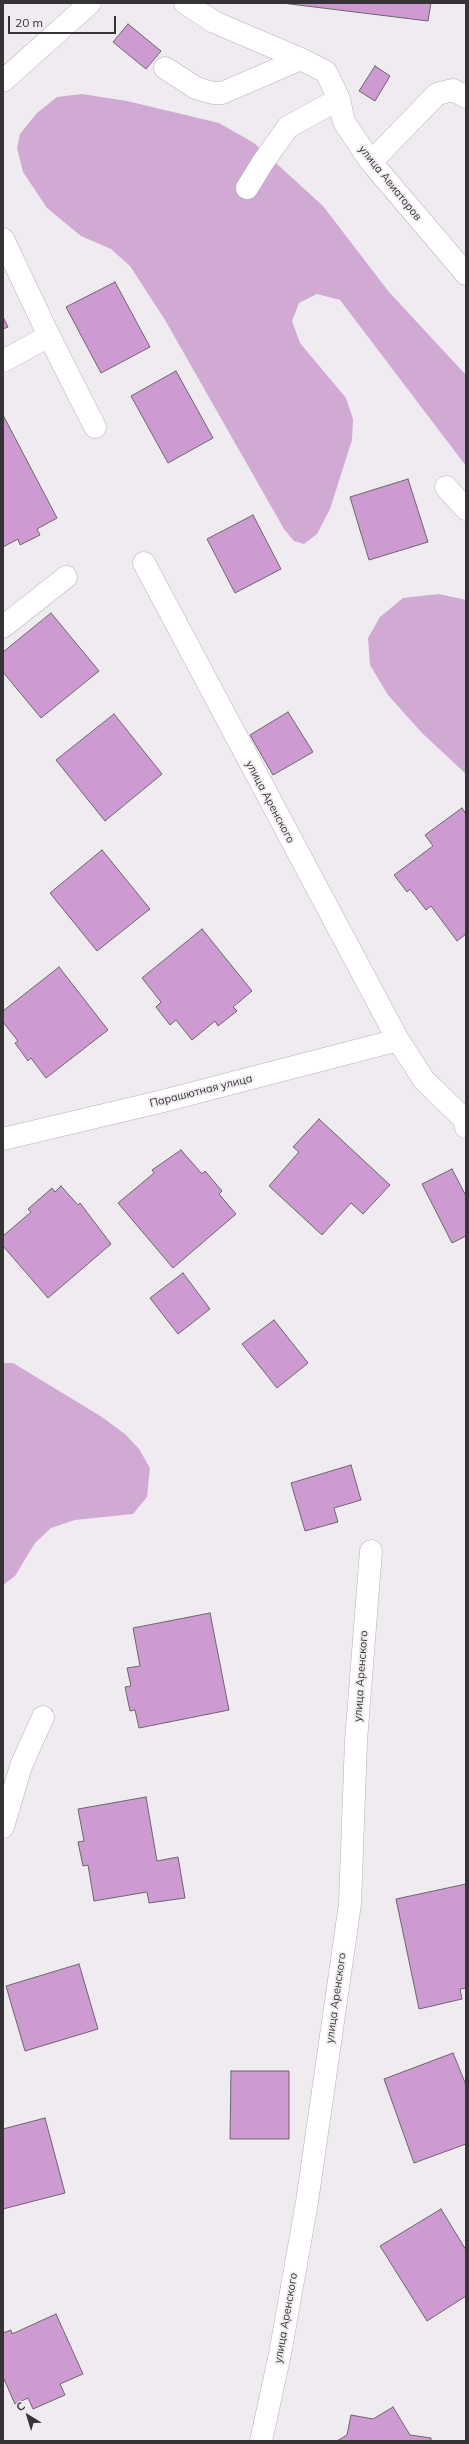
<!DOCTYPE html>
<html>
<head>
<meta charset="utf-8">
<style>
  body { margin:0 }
  #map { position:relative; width:469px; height:2444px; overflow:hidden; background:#f0ebf0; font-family:Mulish,sans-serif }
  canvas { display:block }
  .frame { position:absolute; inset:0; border:4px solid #353335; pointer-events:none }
  .north { position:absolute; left:8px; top:2396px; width:40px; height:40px; -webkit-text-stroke:3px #f0ebf0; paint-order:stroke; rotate:322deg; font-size:11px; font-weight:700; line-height:16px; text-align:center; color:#353335 }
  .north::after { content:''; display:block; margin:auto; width:14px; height:18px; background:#353335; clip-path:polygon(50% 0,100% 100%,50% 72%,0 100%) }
  .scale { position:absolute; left:8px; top:16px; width:108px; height:18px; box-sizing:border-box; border:2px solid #353335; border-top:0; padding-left:5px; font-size:12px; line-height:14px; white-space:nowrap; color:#353335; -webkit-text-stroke:3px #f0ebf0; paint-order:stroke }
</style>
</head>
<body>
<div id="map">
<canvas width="469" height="2444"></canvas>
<div class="frame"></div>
<div class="north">С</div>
<div class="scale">20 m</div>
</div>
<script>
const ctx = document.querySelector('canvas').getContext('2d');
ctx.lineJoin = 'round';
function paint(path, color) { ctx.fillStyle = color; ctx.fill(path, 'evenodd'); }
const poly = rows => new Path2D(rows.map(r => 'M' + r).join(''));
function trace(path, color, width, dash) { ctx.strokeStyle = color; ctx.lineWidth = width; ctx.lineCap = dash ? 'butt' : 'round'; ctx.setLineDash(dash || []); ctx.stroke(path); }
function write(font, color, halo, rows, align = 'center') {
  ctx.font = font + ' Mulish,sans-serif'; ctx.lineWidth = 3.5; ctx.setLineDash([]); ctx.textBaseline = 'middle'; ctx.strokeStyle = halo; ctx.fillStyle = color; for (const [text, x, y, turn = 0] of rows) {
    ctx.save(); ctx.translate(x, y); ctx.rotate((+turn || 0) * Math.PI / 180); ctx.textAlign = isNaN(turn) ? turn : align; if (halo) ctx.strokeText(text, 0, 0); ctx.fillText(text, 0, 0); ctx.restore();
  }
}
paint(poly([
  [82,94,127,101,219,123,254,143,323,206,389,292,466,375,466,466,340,300,317,294,299,303,292,321,300,343,346,398,353,419,352,440,330,509,317,534,304,544,294,541,284,529,165,320,130,266,111,249,81,236,47,208,23,172,17,148,20,134,37,113,57,97],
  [439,594,466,600,466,774,422,733,388,695,370,665,368,638,380,617,403,598],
  [3,1363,13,1363,102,1417,125,1434,139,1449,150,1468,147,1497,133,1514,75,1520,51,1528,35,1543,15,1576,3,1585]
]), '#d0aad3');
const building = poly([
  [282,3,431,3,428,21,282,3],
  [128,24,161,51,146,69,113,42,128,24],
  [375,66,390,76,375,101,359,91,375,66],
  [115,282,150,347,101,373,66,307,115,282],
  [3,317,8,327,3,329,3,317],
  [176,371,213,438,168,463,131,396,176,371],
  [3,415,57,518,37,529,40,535,20,545,18,539,3,547,3,415],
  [408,479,428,542,369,560,350,497,408,479],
  [253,515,281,569,235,593,207,539,253,515],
  [51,613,99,671,41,718,3,672,3,652,51,613],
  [288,712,313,752,273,775,250,735,288,712],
  [114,714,162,774,105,821,56,760,114,714],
  [462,808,466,814,466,934,457,941,431,906,426,910,410,889,407,892,394,875,433,846,425,835,462,808],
  [102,850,150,909,97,951,50,893,102,850],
  [202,929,252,991,233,1007,237,1011,218,1026,215,1021,192,1040,176,1020,170,1025,156,1007,161,1002,142,978,202,929],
  [59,967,108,1030,46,1078,31,1058,28,1061,15,1043,18,1041,3,1022,3,1011,59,967],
  [319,1119,390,1185,363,1214,351,1203,322,1235,269,1186,299,1152,293,1147,319,1119],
  [181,1150,202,1174,205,1171,222,1191,219,1194,236,1214,173,1268,118,1203,154,1173,152,1170,181,1150],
  [452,1169,466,1196,466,1236,452,1243,422,1184,452,1169],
  [61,1186,78,1205,80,1203,111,1244,48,1298,3,1246,3,1236,31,1212,28,1209,52,1188,55,1192,61,1186],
  [183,1273,210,1309,178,1334,150,1298,183,1273],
  [274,1320,308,1363,277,1388,242,1344,274,1320],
  [351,1465,361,1500,334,1508,338,1522,305,1531,291,1483,351,1465],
  [210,1613,229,1710,139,1728,135,1710,130,1711,125,1687,131,1686,127,1668,140,1666,133,1628,210,1613],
  [146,1797,157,1861,178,1857,185,1898,149,1903,147,1892,94,1901,88,1865,83,1866,78,1842,84,1841,78,1809,146,1797],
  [466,1884,466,1988,460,1989,462,1999,419,2009,396,1899,466,1884],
  [79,1964,98,2029,25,2051,6,1986,79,1964],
  [453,2053,466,2085,466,2144,414,2163,384,2079,453,2053],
  [231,2071,289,2071,289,2139,230,2139,231,2071],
  [45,2118,65,2193,3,2209,3,2129,45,2118],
  [441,2209,466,2250,466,2296,427,2321,380,2246,441,2209],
  [56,2314,83,2374,60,2384,65,2395,33,2409,28,2398,15,2404,3,2377,3,2333,11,2330,12,2334,56,2314],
  [393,2407,410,2435,431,2438,431,2441,337,2441,347,2435,351,2415,373,2419,393,2407]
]);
paint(building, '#cd9ad2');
trace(building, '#6b676b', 1);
const minor = poly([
  [185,3,214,22,301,59,326,72,339,99,344,122,371,162,466,274],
  [165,68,196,88,213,93,222,93,301,59],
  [3,81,90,3],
  [371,162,437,94,453,90,466,97],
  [247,188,263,162,288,127,339,99],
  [3,239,49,336,3,361],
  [49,336,95,427],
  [446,487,466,509],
  [144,563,398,1040,424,1080,464,1119,466,1127],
  [3,627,66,577],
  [3,1139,163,1101,398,1040],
  [3,1827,21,1766,43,1717],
  [261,2441,280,2354,307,2202,350,1904,356,1741,371,1551]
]);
trace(minor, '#b6b2b7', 23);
trace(minor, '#fff', 22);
write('11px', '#353335', '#f0ebf0', [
  ["улица Авиаторов",390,183,51],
  ["улица Аренского",270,802,62],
  ["Парашютная улица",201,1091,-14],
  ["улица Аренского",361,1676,-86],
  ["улица Аренского",336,1998,-82],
  ["улица Аренского",286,2318,-80]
]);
</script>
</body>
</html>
